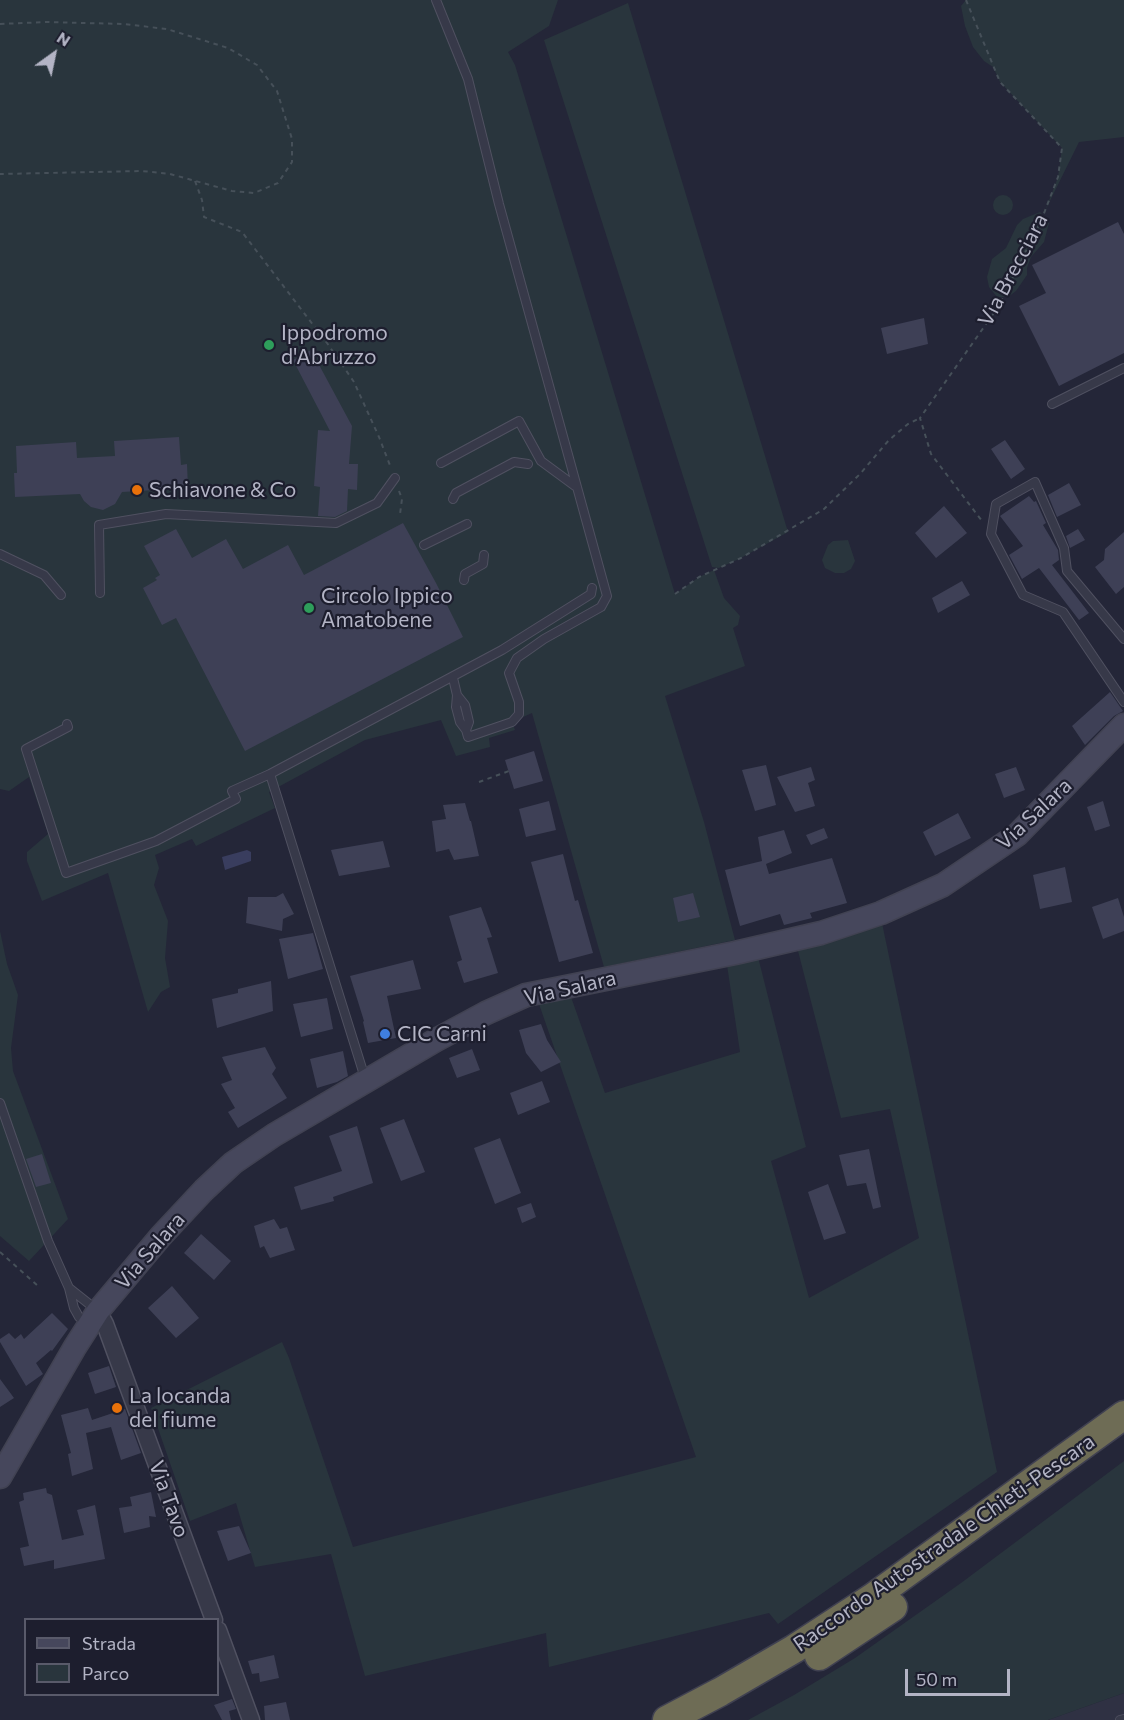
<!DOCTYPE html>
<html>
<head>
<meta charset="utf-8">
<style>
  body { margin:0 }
  #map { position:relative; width:1124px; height:1720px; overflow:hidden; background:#242638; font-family:Commissioner,sans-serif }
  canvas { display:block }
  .legend { position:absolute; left:24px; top:1618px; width:195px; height:78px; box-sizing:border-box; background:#1d1e2e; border:2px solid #595a6a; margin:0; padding:8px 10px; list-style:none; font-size:18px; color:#b3b4c5 }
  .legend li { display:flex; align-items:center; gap:12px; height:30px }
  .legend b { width:30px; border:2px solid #595a6a }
  .north { position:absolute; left:24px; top:24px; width:60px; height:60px; -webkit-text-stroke:4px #1d1e2e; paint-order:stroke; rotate:33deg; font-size:16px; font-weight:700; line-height:24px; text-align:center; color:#b3b4c5 }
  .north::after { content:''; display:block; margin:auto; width:21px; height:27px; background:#b3b4c5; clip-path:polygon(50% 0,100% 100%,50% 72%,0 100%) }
  .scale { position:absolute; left:905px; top:1669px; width:105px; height:27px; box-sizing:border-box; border:3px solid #b3b4c5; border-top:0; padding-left:8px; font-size:18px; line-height:21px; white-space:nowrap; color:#b3b4c5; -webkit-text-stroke:4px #1d1e2e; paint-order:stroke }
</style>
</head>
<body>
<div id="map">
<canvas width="1124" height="1720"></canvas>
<ul class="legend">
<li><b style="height:8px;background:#46475c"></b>Strada</li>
<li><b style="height:16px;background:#29353d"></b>Parco</li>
</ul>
<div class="north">N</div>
<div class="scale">50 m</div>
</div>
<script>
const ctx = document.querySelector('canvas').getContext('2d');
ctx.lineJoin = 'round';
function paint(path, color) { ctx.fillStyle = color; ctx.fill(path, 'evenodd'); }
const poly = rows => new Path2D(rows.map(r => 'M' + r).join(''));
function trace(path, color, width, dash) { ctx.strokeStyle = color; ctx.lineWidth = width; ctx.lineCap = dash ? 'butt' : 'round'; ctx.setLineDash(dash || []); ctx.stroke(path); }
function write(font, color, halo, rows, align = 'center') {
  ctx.font = font + ' Commissioner,sans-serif'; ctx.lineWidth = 4.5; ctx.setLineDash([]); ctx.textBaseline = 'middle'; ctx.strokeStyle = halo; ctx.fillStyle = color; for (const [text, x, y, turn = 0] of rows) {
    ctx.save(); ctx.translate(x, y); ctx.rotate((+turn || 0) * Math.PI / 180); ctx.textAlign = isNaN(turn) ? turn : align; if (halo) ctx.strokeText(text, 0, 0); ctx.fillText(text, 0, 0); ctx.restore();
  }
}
paint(poly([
  [1124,1693,1124,1720,1048,1720]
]), '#2f3143');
paint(poly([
  [0,0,558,0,549,26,508,52,515,65,675,594,699,577,714,570,724,598,740,616,738,625,733,628,745,666,665,696,704,822,735,940,604,967,532,713,512,722,515,730,489,738,490,747,456,756,441,720,365,740,269,792,275,808,196,846,192,839,155,855,159,868,154,885,168,921,165,958,170,987,161,992,148,1012,108,873,42,901,27,861,27,852,48,834,29,777,9,791,0,789],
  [966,0,1124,0,1124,137,1079,142,1045,211,1058,177,1062,148,1000,82,993,67,984,61,973,47,965,26,961,6],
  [628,3,788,532,741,558,719,568,712,567,544,40],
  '993 205a10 10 0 1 1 20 0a10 10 0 1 1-20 0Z',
  [1040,212,1049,223,1044,242,1031,257,1027,268,1027,275,1016,291,1008,297,997,297,989,287,987,277,992,259,1006,248,1017,225,1023,219],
  [848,540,855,561,851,569,844,573,835,573,825,568,822,560,828,545,833,541],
  [882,923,997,1472,778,1624,769,1613,549,1667,546,1633,365,1676,331,1554,255,1567,236,1503,190,1521,151,1408,282,1342,289,1358,353,1547,696,1457,539,1004,571,997,605,1093,740,1052,727,965,758,957,806,1147,771,1161,809,1298,919,1238,890,1109,841,1118,797,947],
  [0,931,7,964,18,995,11,1048,13,1071,68,1219,29,1261,0,1236],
  [1124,1461,1124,1693,1048,1720,748,1720,794,1695,855,1658,961,1583]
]), '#29353d');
paint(poly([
  [247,850,251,852,251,861,225,870,222,857]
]), '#393d5e');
paint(poly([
  [1118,222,1124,234,1124,353,1059,386,1019,306,1046,293,1032,265],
  [924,318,928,344,887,354,881,328],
  [311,350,352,426,349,464,358,464,357,490,348,489,347,511,335,517,318,516,320,487,314,486,318,430,330,431,293,360],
  [179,437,181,465,187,464,188,488,122,492,115,504,103,510,91,507,84,501,80,494,15,497,14,473,17,473,16,446,76,442,77,458,115,456,114,441],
  [1005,440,1025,469,1011,479,991,449],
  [1069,483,1081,505,1057,517,1048,495],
  [1029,496,1034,502,1036,501,1046,523,1043,525,1058,550,1059,560,1052,565,1089,613,1079,620,1039,568,1022,579,1009,555,1023,546,1000,516],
  [944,506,967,533,936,558,915,533],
  [403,523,436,583,463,637,245,751,176,618,162,625,143,588,157,580,155,578,160,575,144,546,176,529,192,558,226,539,243,569,288,545,304,575],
  [1078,529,1085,540,1070,548,1066,536],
  [1124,532,1124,587,1116,594,1095,567,1104,560,1105,549],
  [962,581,970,595,938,613,932,598],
  [1110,692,1123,711,1114,716,1085,745,1072,726],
  [534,751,543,781,514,789,505,760],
  [766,765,776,805,755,811,742,770],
  [811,767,815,780,808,783,815,806,795,812,777,777],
  [1016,767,1025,790,1004,798,995,774],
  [549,801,556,830,526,837,519,809],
  [1103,801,1110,826,1095,831,1087,807],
  [465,803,470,821,471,821,479,856,454,860,449,849,436,852,432,821,446,819,443,805],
  [958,813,971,838,935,856,923,832],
  [824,828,828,838,811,845,806,835],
  [784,830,792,853,766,864,769,874,832,858,847,903,810,913,812,918,784,925,780,914,740,926,725,870,762,861,758,837],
  [383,841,390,867,339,876,331,850],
  [563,854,575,901,578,900,593,953,559,962,531,862],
  [1065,867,1072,902,1040,909,1033,875],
  [283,893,294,914,283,919,282,931,246,923,248,897,276,897],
  [693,893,700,917,678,922,673,898],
  [1118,898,1124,917,1124,931,1103,939,1092,907],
  [481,907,492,937,487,938,498,973,464,983,457,962,462,960,449,916],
  [313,933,323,969,288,979,279,939],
  [413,960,421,989,387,996,396,1038,368,1043,363,1022,364,1021,350,976],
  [271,981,273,1011,217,1028,212,999,238,993,238,989],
  [327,998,333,1029,301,1037,293,1004],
  [541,1024,547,1040,561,1062,541,1072,526,1053,519,1030],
  [265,1047,276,1068,272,1074,287,1098,238,1128,228,1112,235,1108,221,1084,232,1080,222,1057],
  [472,1049,480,1070,457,1078,449,1058],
  [343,1051,348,1076,337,1082,317,1088,310,1059],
  [542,1081,550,1102,518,1115,510,1093],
  [404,1119,425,1172,401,1181,380,1128],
  [357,1126,373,1183,333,1197,334,1201,301,1210,294,1187,342,1171,329,1136],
  [500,1138,521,1193,495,1204,474,1148],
  [869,1149,881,1207,873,1209,866,1183,847,1186,839,1155],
  [42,1154,51,1183,36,1187,26,1159],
  [828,1184,846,1233,824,1240,808,1192],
  [531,1203,536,1217,522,1223,517,1208],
  [274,1219,280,1229,287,1227,295,1250,270,1258,264,1246,260,1248,254,1226],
  [201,1234,231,1261,214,1280,184,1253],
  [172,1286,199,1318,176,1338,148,1308],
  [52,1313,68,1329,52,1351,51,1350,36,1363,43,1374,26,1386,0,1342,0,1339,9,1333,15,1339,21,1334,24,1339],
  [109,1366,116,1387,95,1394,88,1373],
  [0,1379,14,1398,0,1407],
  [88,1408,92,1420,125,1409,141,1453,121,1460,111,1427,86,1433,93,1469,72,1476,68,1454,71,1453,61,1415],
  [46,1488,47,1493,52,1495,62,1540,84,1535,77,1510,95,1505,105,1559,54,1569,54,1560,24,1566,20,1548,29,1546,19,1502,24,1500,23,1493],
  [151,1492,156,1517,149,1516,150,1527,124,1533,119,1508,132,1506,130,1497],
  [239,1526,251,1553,228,1561,217,1531],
  [274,1655,279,1678,260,1682,259,1673,252,1674,248,1661],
  [232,1699,236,1709,229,1711,231,1720,222,1720,214,1705],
  [286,1702,290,1720,265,1720,264,1706]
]), '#3e4056');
const lane = poly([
  [436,0,468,79,499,204,607,596,601,607,544,639,517,658,509,673,519,702,519,714,512,722,468,737,466,730,460,722,456,707,457,695,453,678],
  [1052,404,1124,368],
  [441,463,519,421,541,461,575,486],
  [453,499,456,493,514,462,528,464],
  [424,545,467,524],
  [0,554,44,575,61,595],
  [464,580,465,574,483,564,484,555],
  [100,593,99,525,166,514,336,523,377,503,395,478],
  [1124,639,1067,571,1064,548,1035,482,996,504,991,534,1023,595,1063,612,1124,702],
  [457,695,465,705,469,722,466,730],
  [67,724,68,727,26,749,66,873,156,841,236,799,232,791,270,774,502,650,591,594,592,588],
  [270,774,365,1078],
  [0,1103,48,1241,69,1288],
  [88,1324,79,1317,74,1308,69,1288,98,1311],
  [1120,1720,1124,1719]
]);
const street = poly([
  [98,1311,105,1324,214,1620],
  [218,1630,251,1720]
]);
const secondary = poly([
  [0,1477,75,1347,98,1311,161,1236,204,1190,233,1163,274,1135,436,1040,486,1013,526,995,735,953,821,933,881,913,943,885,1017,835,1124,725]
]);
const highway = poly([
  [819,1656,893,1607],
  [667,1720,720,1692,794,1649,872,1598,1124,1415]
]);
trace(lane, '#505161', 10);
trace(street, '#505161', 19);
trace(secondary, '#414252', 25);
trace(highway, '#404151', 31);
trace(poly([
  [966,0,1000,82,1062,148,1058,177,1041,221,998,307,920,418,931,454,982,521],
  [0,24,47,22,123,24,167,29,228,48,257,65,277,91,292,139,292,162,278,183,254,193,232,191,170,174,142,171,0,174],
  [195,181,202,200,204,217,242,232,327,343,354,382,379,437,391,468],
  [399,491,402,499,400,514],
  [675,594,699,577,741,558,824,509,860,474,889,440,908,424,920,418],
  [479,782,509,771],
  [0,1252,38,1286]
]), '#465059', 2, [4.5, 4.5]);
trace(lane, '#373949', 8);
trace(street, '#373949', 16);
trace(secondary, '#46475c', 22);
trace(highway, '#6e6c55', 28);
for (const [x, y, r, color] of [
  [269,345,6,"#2e9e5b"],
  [137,490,6,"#e8710a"],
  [309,608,6,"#2e9e5b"],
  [385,1034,6,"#3f7fe0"],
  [117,1408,6,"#e8710a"]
]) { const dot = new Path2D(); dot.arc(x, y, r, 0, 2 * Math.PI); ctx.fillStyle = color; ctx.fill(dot); trace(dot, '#1d1e2e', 2); }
write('21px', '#b3b4c5', '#1d1e2e', [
  ["Via Brecciara",1013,270,-62],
  ["Via Salara",1034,814,-43],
  ["Via Salara",570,988,-13],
  ["Via Salara",150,1251,-49],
  ["Via Tavo",169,1499,70],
  ["Raccordo Autostradale Chieti-Pescara",944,1543,-35]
]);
write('21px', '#b3b4c5', '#1d1e2e', [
  ["Ippodromo",281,333],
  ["d'Abruzzo",281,357],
  ["Schiavone & Co",149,490],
  ["Circolo Ippico",321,596],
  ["Amatobene",321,620],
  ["CIC Carni",397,1034],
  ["La locanda",129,1396],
  ["del fiume",129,1420]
], 'left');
</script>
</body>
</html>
